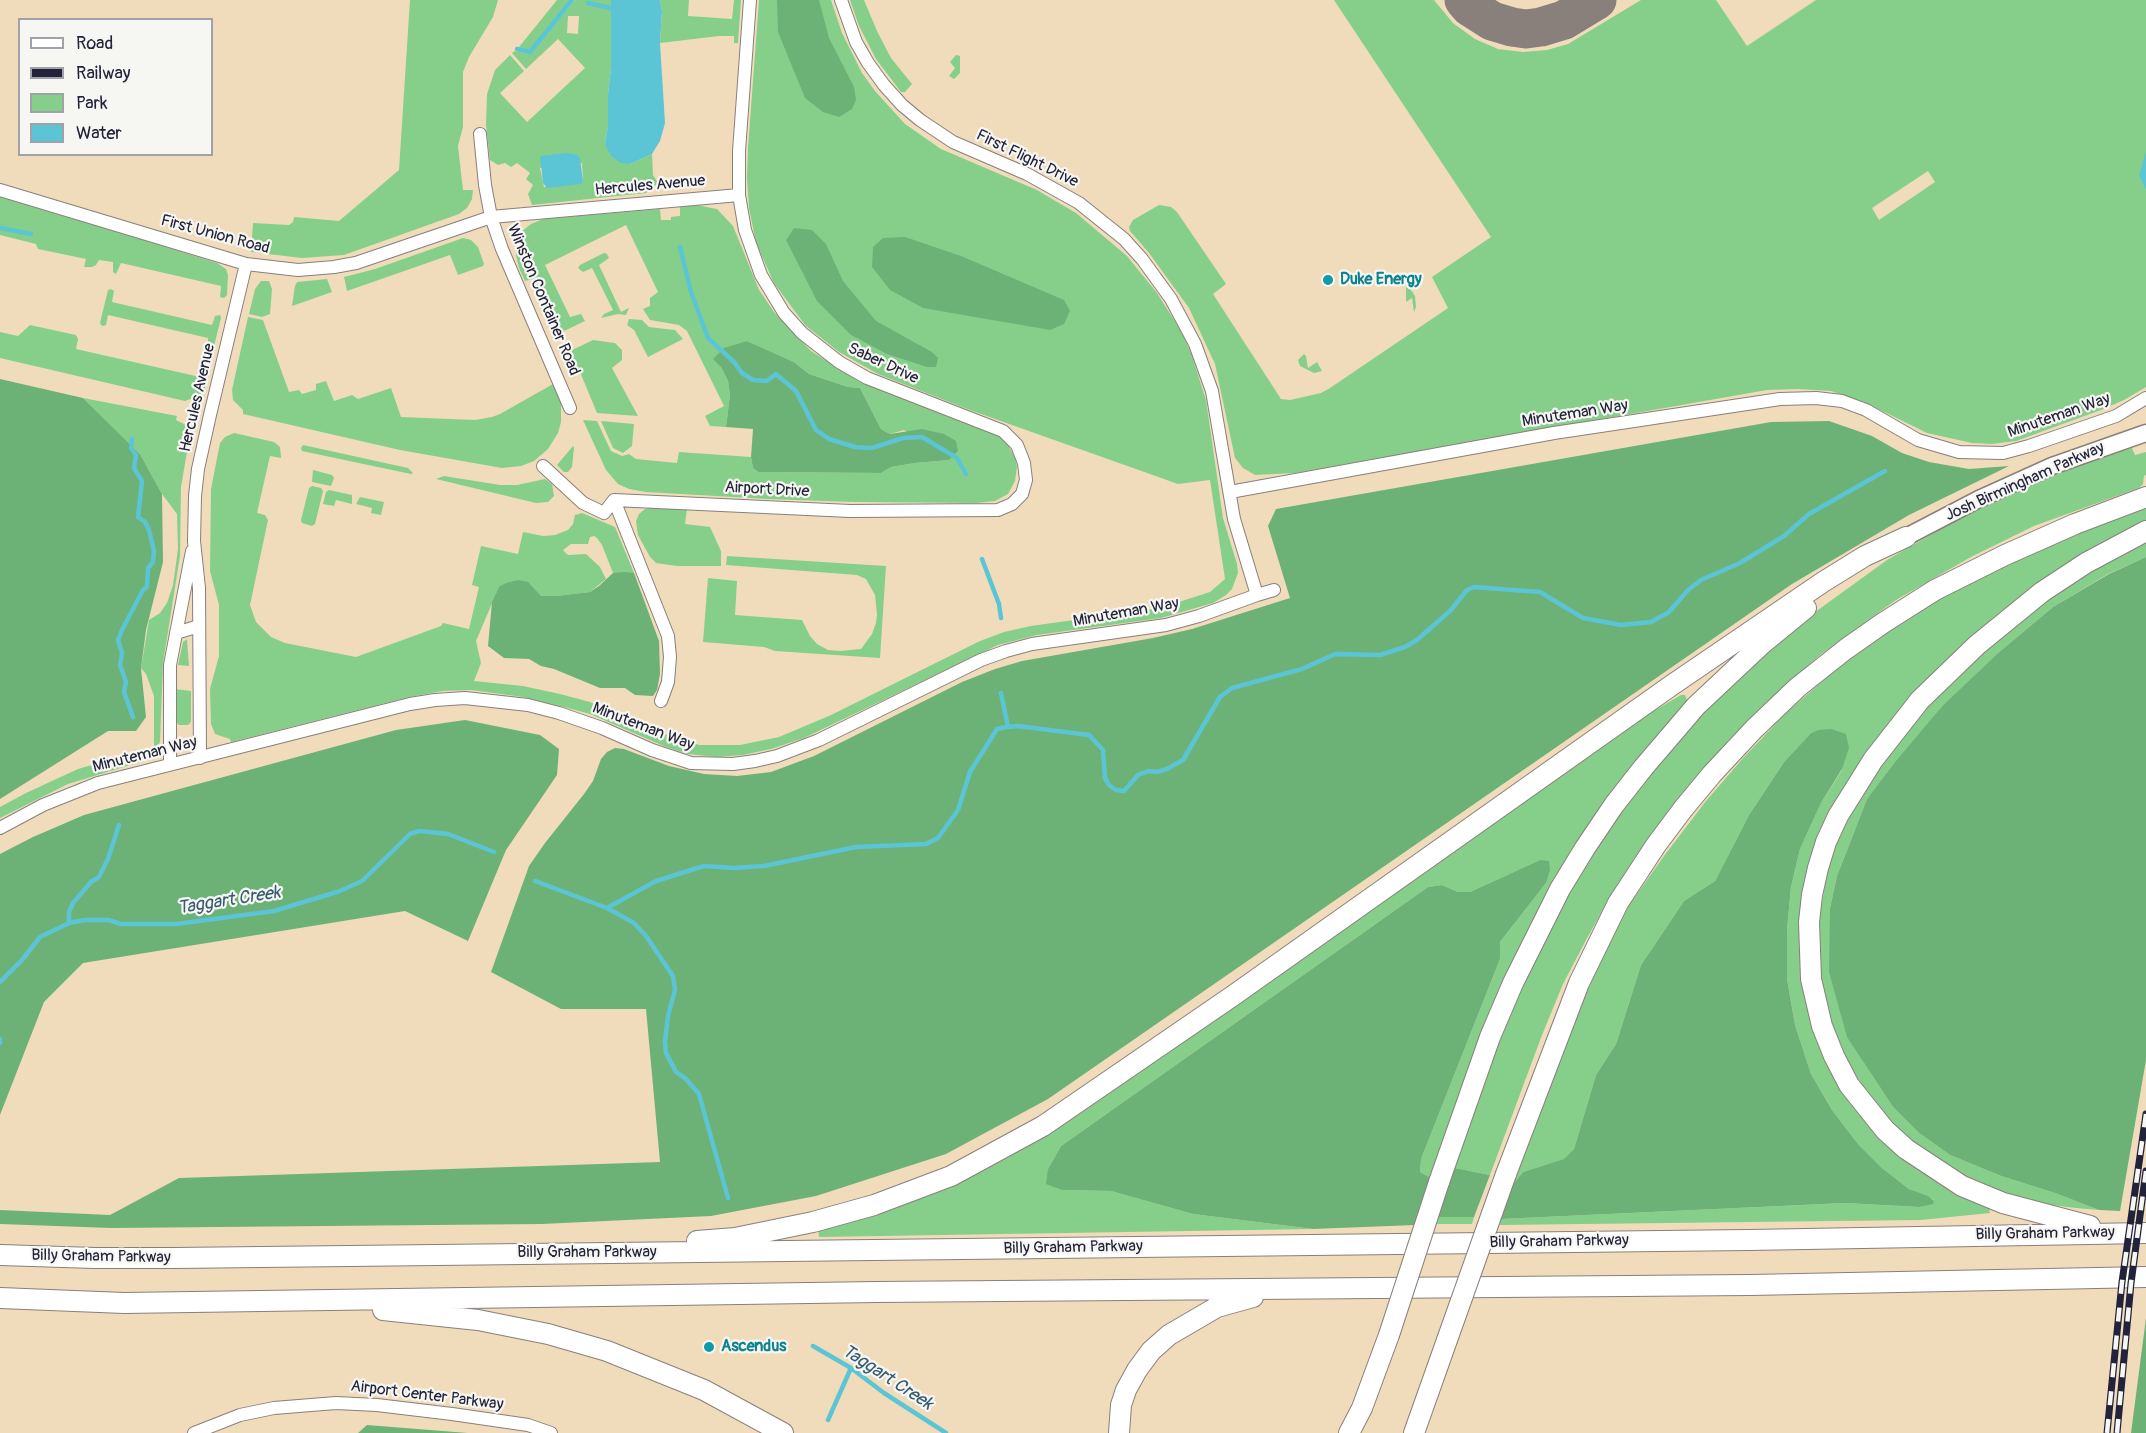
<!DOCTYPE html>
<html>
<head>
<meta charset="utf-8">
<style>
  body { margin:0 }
  #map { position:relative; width:2146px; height:1433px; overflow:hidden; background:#f0dcbb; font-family:Pangolin,sans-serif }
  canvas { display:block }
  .legend { position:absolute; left:18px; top:18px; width:195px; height:138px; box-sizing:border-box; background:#f6f6f2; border:2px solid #a1a1a9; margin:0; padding:8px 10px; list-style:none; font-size:18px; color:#22223b }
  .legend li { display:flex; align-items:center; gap:12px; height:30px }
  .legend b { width:30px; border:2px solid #a1a1a9 }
</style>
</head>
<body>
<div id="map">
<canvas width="2146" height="1433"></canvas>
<ul class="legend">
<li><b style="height:8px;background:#fff"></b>Road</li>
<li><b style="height:8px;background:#22223b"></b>Railway</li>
<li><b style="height:16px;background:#86cf8b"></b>Park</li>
<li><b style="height:16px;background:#5bc5d6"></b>Water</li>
</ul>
</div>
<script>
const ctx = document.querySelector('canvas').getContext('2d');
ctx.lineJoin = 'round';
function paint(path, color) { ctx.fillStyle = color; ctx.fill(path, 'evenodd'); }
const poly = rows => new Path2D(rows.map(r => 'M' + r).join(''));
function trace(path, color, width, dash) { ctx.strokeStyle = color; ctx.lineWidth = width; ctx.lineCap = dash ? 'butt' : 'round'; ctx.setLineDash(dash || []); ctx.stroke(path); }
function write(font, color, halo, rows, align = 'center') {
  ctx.font = font + ' Pangolin,sans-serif'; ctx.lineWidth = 4.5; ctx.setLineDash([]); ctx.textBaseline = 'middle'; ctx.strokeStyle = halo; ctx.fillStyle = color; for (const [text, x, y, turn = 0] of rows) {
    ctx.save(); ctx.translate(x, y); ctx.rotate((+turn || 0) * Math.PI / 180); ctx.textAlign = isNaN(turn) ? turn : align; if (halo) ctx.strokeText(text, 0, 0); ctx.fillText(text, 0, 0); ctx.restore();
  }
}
paint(poly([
  [410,0,498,0,493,17,469,57,463,72,463,127,458,146,463,190,473,190,472,199,467,208,459,214,344,255,302,258,251,252,253,223,289,225,293,222,294,217,339,221,399,170],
  [557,0,571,0,530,51,521,49,519,47],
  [575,0,611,0,611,67,608,95,608,126,605,144,630,164,652,154,653,175,658,183,646,193,532,205,528,194,533,185,526,179,530,173,517,163,511,167,505,163,498,165,490,160,486,125,487,94,495,70,510,55,524,71,500,93,527,122,585,68,558,39,526,69,512,53,515,51,530,54],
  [568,16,579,16,578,34,567,33],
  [582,163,583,181,544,187,540,168],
  [660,0,689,0,688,16,732,19,734,0,741,0,738,43,734,43,734,36,719,36,660,43,662,11],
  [759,0,831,0,842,33,862,73,875,91,905,124,941,149,1037,190,1076,213,1127,256,1157,293,1181,331,1191,353,1206,400,1223,518,1237,564,1238,573,1232,589,1226,595,1213,603,1161,618,1037,635,998,645,804,738,771,749,743,755,717,757,688,754,666,747,590,714,568,708,523,697,471,690,443,691,409,697,231,742,230,739,215,734,211,724,210,689,219,656,219,605,210,571,211,489,220,443,225,437,234,433,274,442,280,447,281,458,270,456,257,513,265,515,268,520,250,605,256,622,271,637,285,643,356,657,441,626,443,623,469,629,479,587,472,585,481,546,518,554,523,532,543,536,555,535,568,530,573,524,575,515,582,513,615,527,634,573,613,573,602,545,597,538,594,536,590,537,588,544,571,544,563,550,568,555,586,554,600,567,606,579,590,592,556,596,541,596,499,587,476,641,481,663,474,681,523,686,560,694,590,702,661,733,699,745,740,745,779,737,831,715,980,641,1004,632,1031,626,1160,608,1210,592,1225,579,1210,480,1178,484,967,409,878,374,839,352,805,325,774,283,756,243,749,208,747,178,748,148],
  [850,0,864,0,877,31,891,58,912,84,905,92,901,92,876,59,859,26],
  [1334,0,1434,0,1453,23,1475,39,1498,49,1523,52,1547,50,1568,44,1641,0,1716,0,1747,46,1816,0,2146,0,2146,387,2124,400,2101,410,2016,441,1992,444,1972,443,1927,433,1864,402,1831,391,1798,389,1767,390,1295,473,1255,475,1243,468,1235,458,1215,364,1189,308,1149,253,1130,231,1129,227,1133,220,1159,205,1171,207,1177,212,1226,284,1213,294,1281,399,1290,400,1321,393,1330,388,1448,308,1432,277,1491,237],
  [1928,171,1935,182,1879,220,1872,208],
  [956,55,960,56,960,73,954,79,949,76,955,68,950,62],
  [0,195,217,263,226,269,228,275,227,295,224,298,220,297,221,286,121,263,116,274,113,272,113,262,99,260,96,265,92,267,84,267,86,259,38,249,36,244,0,235],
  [696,205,717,209,733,226,759,290,774,312,811,351,858,381,998,436,1006,442,1015,457,1017,467,1015,481,1008,494,995,501,976,503,854,502,768,499,646,492,629,489,618,484,606,470,583,420,597,421,611,451,622,456,629,454,636,459,677,463,679,452,751,457,753,468,758,472,881,473,891,467,915,463,949,460,904,430,890,434,881,429,860,388,848,387,809,374,794,362,747,341,721,367,728,381,730,395,726,427,710,426,705,416,724,406,687,331,679,325,650,320,643,309,650,306,650,298,658,292,626,225,545,265,570,317,581,314,585,321,562,332,551,329,548,324,555,320,537,278,525,281,519,268,516,255,516,243,521,232,531,224,543,219,660,209,661,220,671,220,671,217,680,216,680,207],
  [463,238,471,240,478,247,484,264,483,266,458,275,450,255,347,291,344,277,375,269],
  [604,253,607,254,609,258,599,265,621,312,629,308,626,315,618,314,601,318,604,314,613,310,592,268,583,272,578,268,580,265],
  [327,279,332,292,292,306,295,286,297,282],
  [261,281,269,281,272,289,270,314,262,317,249,314,255,289],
  [1406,286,1409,287,1415,296,1416,307,1414,312,1412,298,1406,302],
  [111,289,114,291,112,302,212,325,215,316,220,315,221,318,213,350,208,349,208,338,108,315,106,325,102,326,100,323,108,290],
  [248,317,263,320,289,392,299,390,302,394,316,390,316,384,326,381,334,401,352,395,358,399,391,388,401,417,475,420,492,417,500,414,553,384,561,401,561,422,558,433,548,449,534,461,521,466,502,468,400,450,243,414,243,410,233,400,232,390],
  [629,319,642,320,649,327,675,330,683,339,648,357,634,330,627,325],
  [30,325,76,335,78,339,76,349,200,377,202,368,206,367,208,371,205,388,199,396,185,401,0,358,0,332,18,336],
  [593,340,615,343,622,350,622,360,612,368,638,416,597,413,580,372,570,376,566,365,568,356,566,353],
  [1304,354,1306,356,1308,368,1317,362,1322,371,1314,373,1300,366,1298,360],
  [83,398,177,416,176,420,186,425,190,434,181,487,180,556,163,663,160,742,156,750,139,759,140,762,68,784,0,818,0,807,26,793,78,769,154,747,154,696,146,674,141,668,149,620,160,613,167,603,173,585,178,549,177,514,162,494,140,454],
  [601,421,634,424,632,446,623,453,613,448],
  [303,445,408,468,413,473,411,474,302,451,301,448],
  [573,446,574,448,572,467,568,472,564,472,557,465],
  [2132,448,2135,455,2146,452,2146,475,2144,476,2143,484,2139,488,2034,526,1971,557,1896,600,1820,655,1767,702,1728,741,1674,804,1643,845,1614,890,1586,940,1563,984,1542,1035,1490,1175,1455,1168,1498,1041,1521,985,1570,889,1626,805,1655,766,1721,693,1800,623,1887,560,1951,523,2026,487,2077,466],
  [313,470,332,475,334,478,331,486,312,482],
  [444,476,500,485,517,485,545,479,552,484,554,496,548,502,536,503,436,479],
  [312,486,321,488,323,491,315,524,312,526,302,523,301,520,309,488],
  [329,490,352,495,352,504,336,500,334,506,323,504,326,492],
  [360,497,384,502,381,515,371,513,372,508,356,504],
  [2146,506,2146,521,2133,528,1882,734,1804,900,1838,1079,1989,1207,1990,1213,1921,1220,1499,1225,1501,1219,1845,1203,1919,1207,1934,1200,1909,1189,1882,1168,1858,1144,1832,1110,1811,1074,1795,1025,1787,979,1787,930,1791,887,1800,849,1821,803,1842,770,1810,734,1784,762,1749,815,1715,881,1684,901,1641,965,1616,1044,1596,1075,1574,1149,1565,1159,1523,1172,1513,1184,1550,1076,1598,961,1630,904,1664,856,1706,801,1744,757,1787,712,1833,672,1889,631,1941,598,1996,568,2049,544],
  [654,507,687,509,685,524,710,527,721,551,721,566,677,566,656,563,650,557,638,535,636,521,639,514,645,509],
  [2146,539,2146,557,2108,574,2053,607,1998,653,1943,705,1867,799,1837,876,1830,908,1863,1061,1893,1107,1919,1133,1950,1155,2001,1176,2055,1193,2099,1210,2076,1208,2044,1204,1985,1188,1919,1150,1881,1112,1848,1064,1829,1018,1819,971,1819,920,1827,874,1833,851,1843,826,1875,771,1926,708,1982,651,2047,599,2093,568],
  [727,556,886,566,880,658,775,651,764,647,703,642,708,578,737,581,735,615,802,620,810,636,817,644,828,650,840,651,861,649,872,634,876,623,877,614,875,595,866,579,857,575,726,565],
  [187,639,189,666,178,665,183,642],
  [175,689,191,691,191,722,188,725,179,725,175,721],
  [1681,695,1685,695,1688,702,1607,801,1431,1178,1420,1172,1421,1159,1500,959,1500,942,1546,883,1540,860,1470,892,1458,892,1442,885,1428,887,1061,1146,1048,1169,1062,1190,1111,1191,1193,1214,1313,1229,819,1237,818,1227,957,1182,1005,1159,1049,1132,1146,1067,1640,719],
  [1438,1217,1474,1217,1472,1224,1436,1224]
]), '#86cf8b');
paint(poly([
  [777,0,819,0,829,38,854,87,856,100,852,109,839,117,823,112,805,98,778,32],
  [794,228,812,230,826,244,843,281,876,321,932,352,938,358,936,367,927,367,887,354,851,335,817,301,786,240],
  [905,237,961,256,1064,300,1070,311,1064,324,1050,330,923,308,890,290,872,267,873,247,883,238],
  [747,341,794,362,809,374,848,387,860,388,881,429,890,434,922,429,944,434,956,441,958,451,949,460,915,463,891,467,881,473,758,472,753,468,751,457,753,429,726,427,730,395,728,381,721,367,713,359,724,348],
  [0,379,83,398,140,454,162,494,163,562,146,630,141,668,146,717,136,731,108,731,0,799],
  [1829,421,1872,436,1902,453,1929,462,1969,469,2009,466,1909,515,1792,584,1048,1099,946,1154,816,1196,711,1216,542,1224,111,1228,0,1224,0,1210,110,1215,179,1178,660,1162,646,1009,561,1009,491,972,529,866,545,843,584,794,593,781,601,759,607,752,615,748,624,749,669,766,704,774,737,776,771,772,814,756,962,682,995,669,1022,661,1153,638,1192,629,1290,598,1268,526,1276,509,1771,422],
  [2146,557,2146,1060,2120,1211,2099,1210,2055,1193,2001,1176,1950,1155,1919,1133,1893,1107,1847,1037,1829,972,1830,908,1837,876,1867,799,1896,761,1943,705,1998,653,2053,607,2109,574],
  [625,572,634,573,659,641,660,674,657,690,653,696,635,695,625,688,600,688,554,669,541,666,529,659,504,658,488,646,492,602,499,587,506,583,518,580,528,582,541,596,556,596,590,592,599,586,613,573],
  [465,720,540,735,559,749,557,775,506,850,468,941,405,911,83,963,44,1002,0,1115,0,854,33,837,84,815,396,730],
  [1831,729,1846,734,1849,748,1842,769,1821,803,1800,849,1791,887,1787,930,1787,979,1795,1025,1811,1074,1832,1110,1858,1144,1882,1168,1909,1189,1928,1196,1934,1201,1933,1204,1919,1207,1845,1203,1501,1219,1513,1184,1523,1172,1564,1159,1574,1149,1596,1075,1616,1044,1641,965,1684,901,1715,881,1749,815,1784,762,1810,734,1818,730],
  [1540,860,1549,861,1550,870,1546,883,1500,942,1500,959,1421,1159,1420,1172,1431,1178,1415,1225,1313,1229,1193,1214,1111,1191,1062,1190,1046,1184,1048,1169,1061,1146,1428,887,1442,885,1458,892,1470,892],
  [1455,1168,1490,1175,1474,1217,1438,1217],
  [2146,1318,2146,1433,2131,1433],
  [367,1425,468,1433,358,1433]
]), '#6cb277');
paint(poly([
  [611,0,660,0,662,11,660,43,665,123,660,141,652,154,630,164,621,163,611,156,605,144,608,126,608,95,611,67],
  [2146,151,2146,190,2139,176],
  [567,153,577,155,580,158,583,181,581,184,547,188,543,183,540,156]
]), '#5bc5d6');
trace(poly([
  [588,3,615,9],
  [517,49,530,52,572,0],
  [0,228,31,234],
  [680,247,691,292,708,338,734,362,742,373,753,380,767,381,776,374,796,391,816,430,829,439,855,447,872,448,903,438,922,437,957,458,966,474],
  [132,439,131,448,136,455,134,468,142,481,138,517,145,522,149,530,154,551,153,562,148,568,147,587,143,590,122,630,118,640,122,653,120,665,126,682,124,692,133,717],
  [982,559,999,604,1001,618],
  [1001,693,1008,727],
  [535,881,607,908,634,923,646,936,673,976,675,990,668,1016,665,1042,666,1053,676,1072,685,1078,699,1094,728,1198],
  [607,908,656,881,704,866,734,868,764,866,856,847,926,844,938,838,958,810,970,772,997,729,1006,727,1018,726,1089,735,1103,750,1105,778,1109,785,1116,790,1124,791,1138,775,1148,771,1157,772,1167,769,1183,760,1220,697,1232,688,1302,669,1335,654,1380,655,1405,647,1417,640,1450,611,1467,590,1474,587,1540,592,1583,618,1621,625,1651,622,1669,612,1688,590,1701,580,1740,563,1784,536,1809,514,1885,471],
  [69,923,69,912,73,903,91,882,99,877,108,859,119,825],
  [0,982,22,960,40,937,69,923,85,920,108,920,121,924,176,924,274,911,340,891,362,881,410,834,419,831,448,834,494,852],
  [0,1039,0,1043],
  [813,1346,851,1368,884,1393,946,1433],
  [828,1420,851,1368]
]), '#5bc5d6', 4.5);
trace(poly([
  [1464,0,1470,7,1492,21,1512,27,1526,29,1541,27,1564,20,1597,0]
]), '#897f7b', 39);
const minor = poly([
  [480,134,485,185,491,217,502,249,570,408],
  [0,190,246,264,298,270,334,267,356,263,491,217,739,195],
  [543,466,583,503,604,513,614,500,850,511,998,510,1012,504,1022,494,1026,480,1024,463,1017,445,1003,431,867,378,839,362,802,333,784,313,761,275,745,230,739,195,739,151,750,0],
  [1230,492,1554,433,1780,399,1816,398,1842,401,1866,410,1918,440,1959,452,2003,453,2029,446,2116,416,2146,398],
  [614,500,668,636,670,657,668,682,661,701],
  [1257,595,1274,590],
  [176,633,199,626],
  [200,758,199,588,194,541,195,496,198,469,210,415,246,264],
  [170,764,170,665,192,551],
  [0,828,43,805,98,783,410,704,435,700,465,698,528,705,559,713,602,728,652,750,691,763,733,764,755,761,777,756,819,740,981,660,1006,651,1032,644,1166,625,1199,616,1257,595,1234,519,1212,391,1195,344,1171,299,1142,259,1124,239,1079,203,1027,174,953,142,920,120,902,105,884,85,868,63,856,42,841,0],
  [194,1433,240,1415,274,1408,336,1403,377,1405,452,1414,528,1425,551,1433]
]);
const secondary = poly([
  [1906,537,1979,499,2052,466,2146,433]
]);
const trunk = poly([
  [1506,1174,1579,983,1618,903,1656,845,1683,809,1712,774,1754,729,1798,687,1846,649,1883,623,1935,590,2005,555,2075,524,2146,497],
  [1439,1182,1490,1037,1513,983,1560,889,1585,848,1614,805,1643,768,1696,706,1762,644,1806,608],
  [2090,1226,2003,1203,1962,1186,1906,1149,1885,1130,1849,1085,1834,1056,1822,1026,1811,979,1809,922,1812,895,1818,868,1826,842,1838,816,1873,760,1920,700,1977,645,2042,592,2086,563,2146,531],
  [697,1241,735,1238,813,1222,874,1205,951,1176,1043,1126,1234,995,1672,685,1823,582,1865,556,1906,537],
  [0,1255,95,1258,174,1258,1749,1240,2146,1233],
  [0,1298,124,1303,877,1292,1750,1285,2146,1277],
  [383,1310,478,1320,548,1334,607,1351,704,1390,783,1433],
  [1119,1433,1121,1405,1126,1390,1137,1370,1151,1351,1169,1335,1217,1307,1253,1297],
  [1349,1433,1362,1408,1389,1335],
  [1414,1433,1447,1340]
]);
trace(minor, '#897f7b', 14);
trace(secondary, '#897f7b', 19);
trace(trunk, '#897f7b', 22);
trace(minor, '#fff', 12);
trace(secondary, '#fff', 16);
trace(trunk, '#fff', 20);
const rail = poly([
  [2107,1433,2122,1282,2146,1114],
  [2117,1433,2131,1283,2146,1171]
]);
trace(rail, '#22223b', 7);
trace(rail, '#f6f6f2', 4.5, [14]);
const trunkBridge = poly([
  [1389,1335,1439,1182],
  [1447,1340,1506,1174]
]);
trace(trunkBridge, '#897f7b', 22, []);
trace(trunkBridge, '#fff', 20);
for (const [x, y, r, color] of [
  [1328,280,6,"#0f9aa8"],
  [709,1347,6,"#0f9aa8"]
]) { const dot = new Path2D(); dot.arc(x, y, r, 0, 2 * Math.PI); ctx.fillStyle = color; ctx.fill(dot); trace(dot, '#f6f6f2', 2); }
write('16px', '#22223b', '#f6f6f2', [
  ["First Flight Drive",1027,159,26],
  ["Hercules Avenue",650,186,-5],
  ["First Union Road",215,235,15],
  ["Winston Container Road",543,300,67],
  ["Saber Drive",883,364,25],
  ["Hercules Avenue",198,398,-77],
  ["Minuteman Way",1575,414,-9],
  ["Minuteman Way",2059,416,-19],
  ["Josh Birmingham Parkway",2025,482,-24],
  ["Airport Drive",767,490,3],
  ["Minuteman Way",1126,613,-10],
  ["Minuteman Way",643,727,21],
  ["Minuteman Way",145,755,-14],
  ["Billy Graham Parkway",2045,1234,-1],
  ["Billy Graham Parkway",1559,1242,-1],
  ["Billy Graham Parkway",1073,1248,-1],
  ["Billy Graham Parkway",587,1253],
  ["Billy Graham Parkway",101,1257,1],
  ["Airport Center Parkway",427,1396,7]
]);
write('bold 16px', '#0d838f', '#f6f6f2', [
  ["Duke Energy",1340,280],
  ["Ascendus",721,1347]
], 'left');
write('italic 18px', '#365b71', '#f6f6f2', [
  ["Taggart Creek",229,901,-9],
  ["Taggart Creek",887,1378,33]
]);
</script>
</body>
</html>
